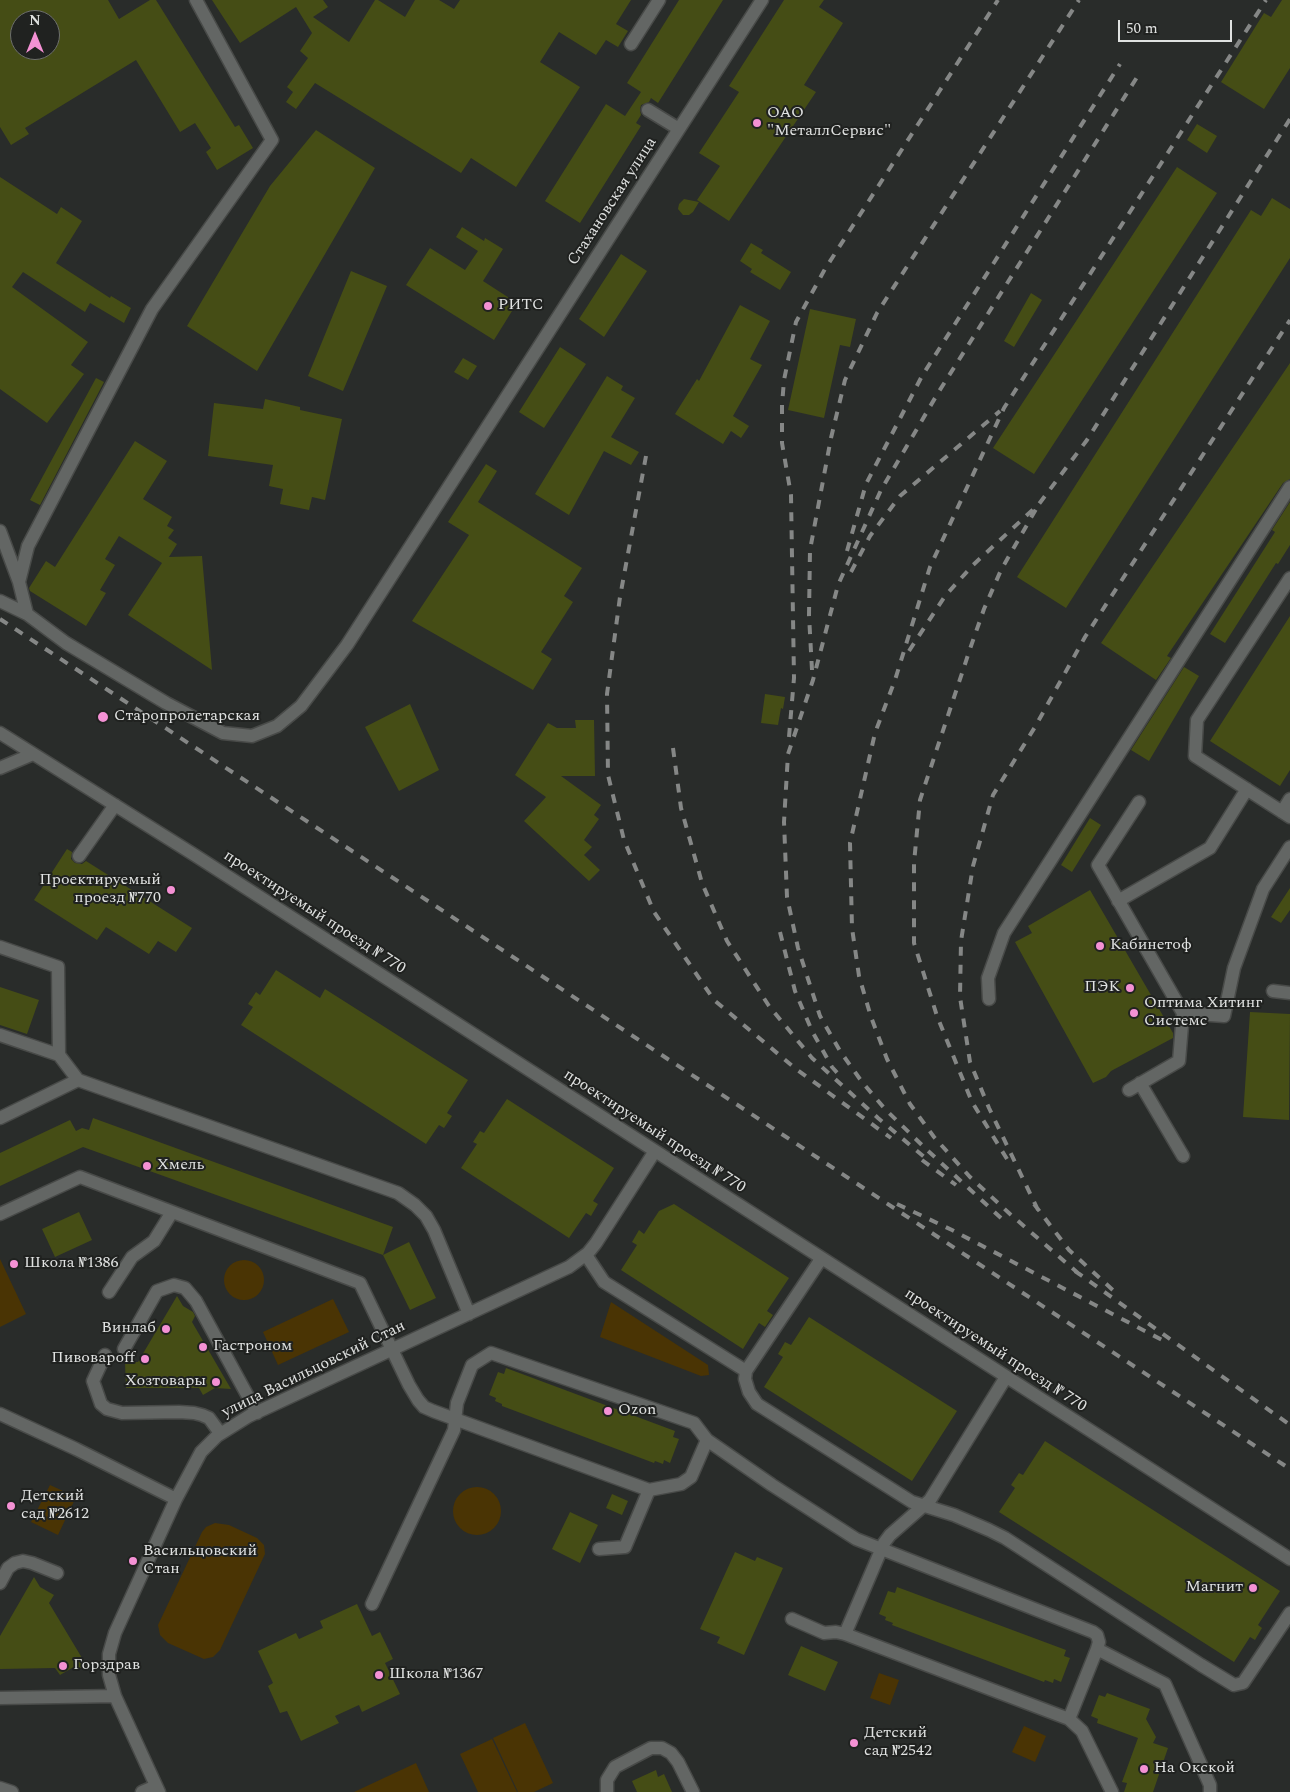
<!DOCTYPE html>
<html>
<head>
<meta charset="utf-8">
<style>
  body { margin:0 }
  #map { position:relative; width:1290px; height:1792px; overflow:hidden; background:#292c2a; font-family:Spectral,serif }
  canvas { display:block }
  .north { position:absolute; left:10px; top:10px; width:50px; height:50px; box-sizing:border-box; background:#202220; border:1px solid #6d6f6d; border-radius:50%; rotate:0deg; font-size:14px; font-weight:700; line-height:20px; text-align:center; color:#e0e2e1 }
  .north::after { content:''; display:block; margin:auto; width:18px; height:22px; background:#f491d4; clip-path:polygon(50% 0,100% 100%,50% 72%,0 100%) }
  .scale { position:absolute; left:1118px; top:20px; width:114px; height:22px; box-sizing:border-box; border:2px solid #e0e2e1; border-top:0; padding-left:6px; font-size:15px; line-height:18px; white-space:nowrap; color:#e0e2e1; -webkit-text-stroke:4px #202220; paint-order:stroke }
</style>
</head>
<body>
<div id="map">
<canvas width="1290" height="1792"></canvas>
<div class="north">N</div>
<div class="scale">50 m</div>
</div>
<script>
const ctx = document.querySelector('canvas').getContext('2d');
ctx.lineJoin = 'round';
function paint(path, color) { ctx.fillStyle = color; ctx.fill(path, 'evenodd'); }
const poly = rows => new Path2D(rows.map(r => 'M' + r).join(''));
function trace(path, color, width, dash) { ctx.strokeStyle = color; ctx.lineWidth = width; ctx.lineCap = dash ? 'butt' : 'round'; ctx.setLineDash(dash || []); ctx.stroke(path); }
function write(font, color, halo, rows, align = 'center') {
  ctx.font = font + ' Spectral,serif'; ctx.lineWidth = 4; ctx.setLineDash([]); ctx.textBaseline = 'middle'; ctx.strokeStyle = halo; ctx.fillStyle = color; for (const [text, x, y, turn = 0] of rows) {
    ctx.save(); ctx.translate(x, y); ctx.rotate((+turn || 0) * Math.PI / 180); ctx.textAlign = isNaN(turn) ? turn : align; if (halo) ctx.strokeText(text, 0, 0); ctx.fillText(text, 0, 0); ctx.restore();
  }
}
paint(poly([
  [0,1259,26,1314,0,1327],
  '224 1280a20 20 0 1 1 40 0a20 20 0 1 1-40 0Z',
  [333,1299,349,1332,278,1365,263,1332],
  [611,1302,708,1365,709,1375,701,1376,600,1337],
  [50,1485,76,1497,58,1535,31,1522],
  '453 1511a24 24 0 1 1 48 0a24 24 0 1 1-48 0Z',
  [215,1523,229,1525,257,1538,264,1545,265,1554,220,1650,213,1657,204,1659,168,1643,160,1635,158,1625,202,1532,206,1527],
  [879,1673,899,1680,890,1705,870,1698],
  [525,1723,553,1783,534,1792,518,1792,493,1738],
  [1024,1726,1046,1736,1035,1762,1012,1752],
  [492,1739,517,1792,478,1792,460,1754],
  [416,1763,429,1792,354,1792]
]), '#4a3404');
paint(poly([
  [0,0,108,0,119,19,150,0,156,0,235,127,239,125,253,148,217,170,206,152,211,148,195,123,180,132,136,60,25,128,29,134,11,145,0,127],
  [20,20,50,20,50,50,20,50],
  [212,0,323,0,328,7,313,17,349,42,375,0,378,0,405,17,415,0,439,0,454,9,460,0,631,0,616,24,628,31,618,47,606,40,596,55,559,32,540,62,580,87,516,187,471,158,461,173,315,83,296,109,286,102,293,92,287,87,308,58,300,51,312,33,296,7,240,43],
  [679,0,723,0,658,103,651,98,649,102,641,105,640,110,641,115,636,123,641,126,580,223,545,201,606,104,625,116,641,92,627,83],
  [784,0,824,0,819,7,843,23,804,85,816,92,729,221,697,200,720,166,699,153,739,92,729,86],
  [1282,0,1290,0,1290,68,1264,109,1221,82,1264,13,1271,17],
  [1197,124,1217,136,1207,153,1187,140],
  [316,130,375,168,257,371,187,326,270,186],
  [1177,167,1217,193,1034,474,993,448],
  [0,177,57,214,61,207,82,221,56,263,110,298,111,296,131,308,124,323,90,303,85,312,23,272,12,287,88,342,71,365,84,374,47,423,0,389],
  [1272,198,1290,209,1290,258,1066,608,1017,577,1251,210,1261,216],
  [684,199,699,202,693,212,689,215,683,215,678,209,679,204],
  [462,227,484,241,485,238,503,249,483,281,517,303,494,340,406,285,430,248,465,270,478,251,456,237],
  [751,243,763,250,761,253,791,272,780,290,750,272,752,269,740,261],
  [621,254,647,271,604,337,579,319],
  [351,271,387,286,343,391,308,376],
  [1031,293,1042,300,1014,347,1004,341],
  [740,305,770,321,750,359,762,365,733,416,749,426,741,438,731,431,723,444,675,414,697,379,699,381],
  [810,309,856,319,850,347,840,345,824,418,788,410],
  [560,347,586,364,544,428,519,412],
  [463,358,477,366,468,380,454,372],
  [1290,363,1290,479,1283,483,1167,656,1171,658,1156,680,1101,643],
  [607,376,623,386,621,390,635,398,611,437,639,452,631,465,604,451,569,515,535,494],
  [96,378,104,382,40,505,30,500],
  [265,399,300,407,300,410,342,419,325,500,312,497,309,510,280,504,283,489,269,486,273,465,208,456,214,403,263,409],
  [135,441,167,461,143,499,172,517,167,526,174,530,168,538,177,544,169,557,202,556,212,670,128,615,162,563,119,536,105,559,115,565,100,590,106,593,86,626,30,591,29,588,46,561,55,567],
  [486,464,497,471,478,502,582,568,564,596,573,602,541,652,552,659,533,690,412,621,469,535,448,522],
  [1290,502,1290,545,1278,564,1276,563,1225,643,1210,634,1275,532,1272,530],
  [1290,616,1290,770,1280,786,1210,741],
  [1184,667,1199,676,1149,761,1131,750],
  [765,694,785,697,783,709,781,708,778,725,761,723],
  [410,704,439,770,399,791,365,727],
  [575,720,594,720,595,776,561,776,601,805,594,815,599,819,584,840,592,847,584,855,600,870,589,881,524,821,546,797,515,775,548,723,557,728,576,728],
  [1090,818,1101,825,1072,872,1061,865],
  [67,849,72,852,71,859,75,863,82,864,86,861,192,928,176,952,158,941,149,954,106,927,97,940,34,900],
  [1290,888,1290,910,1281,923,1271,917],
  [1090,890,1173,1033,1173,1038,1111,1071,1106,1077,1093,1083,1015,942,1032,933,1028,926],
  [276,970,320,998,325,989,468,1080,447,1113,452,1116,444,1128,439,1125,426,1144,241,1025,253,1007,248,1004,256,992,260,995],
  [0,987,39,1000,27,1034,0,1025],
  [1250,1012,1290,1014,1289,1120,1243,1117],
  [507,1099,614,1168,593,1201,598,1204,591,1216,586,1213,569,1238,461,1168,477,1144,473,1142,480,1131,484,1133],
  [93,1118,393,1227,383,1255,409,1242,436,1298,410,1310,383,1255,83,1147,0,1186,0,1153,70,1120,76,1131,82,1128,89,1130],
  [674,1204,789,1278,767,1311,773,1315,765,1327,759,1323,743,1349,621,1270,637,1245,632,1242,639,1230,644,1234,659,1211],
  [79,1212,92,1240,55,1257,42,1229],
  [177,1296,183,1306,193,1312,195,1316,192,1322,231,1389,215,1388,203,1395,199,1388,126,1388,125,1362,138,1362],
  [809,1317,957,1411,912,1481,764,1387,783,1357,778,1354,785,1342,791,1345],
  [506,1368,675,1431,673,1437,679,1439,670,1463,664,1460,663,1464,655,1461,654,1463,502,1406,502,1404,495,1401,496,1398,489,1395,498,1372,504,1374],
  [1045,1441,1280,1591,1258,1625,1262,1628,1255,1640,1250,1637,1234,1662,999,1512,1015,1488,1011,1485,1019,1473,1023,1475],
  [612,1494,628,1501,622,1515,606,1508],
  [570,1512,598,1525,580,1563,552,1549],
  [735,1552,755,1561,757,1557,783,1568,744,1655,717,1643,720,1637,700,1629],
  [34,1577,40,1587,54,1595,49,1603,88,1668,72,1668,60,1675,55,1668,0,1669,0,1636],
  [897,1587,1066,1650,1064,1656,1070,1658,1061,1682,1054,1679,1053,1683,1045,1680,1044,1682,892,1625,893,1623,885,1620,886,1617,879,1614,888,1591,895,1593],
  [357,1604,372,1636,380,1632,393,1659,385,1663,400,1694,362,1712,359,1705,335,1716,339,1723,301,1741,287,1711,280,1713,268,1686,273,1683,258,1651,296,1633,299,1639,323,1628,320,1621],
  [801,1646,838,1662,825,1691,788,1675],
  [1107,1693,1150,1709,1146,1719,1156,1737,1153,1743,1168,1748,1153,1792,1124,1792,1127,1783,1122,1782,1138,1738,1097,1723,1098,1719,1091,1716,1099,1695,1105,1697],
  [656,1770,658,1777,664,1774,672,1792,637,1792,632,1781]
]), '#454d15');
const minor = poly([
  [196,0,272,140,152,309,28,546,19,582,27,614,66,643,166,703,223,733,252,736,277,726,301,706,347,645,762,0],
  [631,44,659,0],
  [648,110,679,129],
  [0,531,19,582],
  [1290,578,1197,720,1195,756,1290,817],
  [0,601,27,614],
  [0,733,193,854,1290,1559],
  [0,768,33,754],
  [1282,812,1290,799],
  [79,856,115,805],
  [1118,901,1210,848,1247,789],
  [0,947,58,967,59,1055],
  [1273,991,1290,993],
  [989,999,988,978,1004,933,1290,487],
  [1183,1013,1224,1016,1234,968,1263,889,1290,847],
  [0,1035,59,1055,78,1080,398,1193,415,1205,426,1216,434,1230,469,1314],
  [1140,1083,1183,1156],
  [1129,1090,1179,1061,1183,1013,1098,865,1139,802],
  [0,1118,78,1080],
  [0,1214,80,1177,360,1283,409,1385,418,1400,424,1407,433,1411,649,1490,681,1484,691,1477,707,1440],
  [586,1255,604,1282,746,1371,745,1379,749,1392,757,1404,912,1502,954,1515,989,1530,1005,1538,1201,1665,1234,1685,1243,1683,1290,1613],
  [109,1292,132,1257,154,1241,172,1212],
  [124,1349,157,1291,174,1285,185,1288,196,1301,257,1413],
  [105,1355,93,1381,101,1404,107,1409,122,1413,179,1412,194,1413,202,1415,209,1418,220,1433],
  [746,1371,821,1259],
  [0,1414,76,1449,176,1499],
  [599,1549,625,1547,649,1490],
  [0,1583,8,1568,15,1563,23,1561,32,1563,57,1573],
  [372,1604,454,1430,457,1403,472,1365,491,1353,694,1423,707,1440,772,1485,856,1539,1093,1632,1097,1635,1099,1642,1097,1649,1069,1719],
  [792,1619,824,1633,836,1632,845,1634,1069,1719,1082,1731,1112,1792],
  [845,1634,884,1543,890,1535,930,1500,1006,1377],
  [1097,1649,1165,1684,1210,1785,1210,1792],
  [0,1698,115,1696],
  [0,1788,12,1792],
  [142,1792,156,1786],
  [159,1792,115,1696,109,1675,109,1654,115,1633,176,1499,201,1452,217,1436,249,1416,569,1267,588,1253,596,1243,655,1151],
  [607,1792,607,1780,615,1767,651,1748,662,1748,671,1753,678,1762,693,1792]
]);
trace(minor, '#484a48', 15);
trace(minor, '#636664', 12);
trace(poly([
  [646,456,620,597,607,694,608,775,624,840,654,912,714,1000,796,1069,891,1138],
  [847,551,866,484,922,376,1120,64],
  [851,572,870,536,900,496,1000,411],
  [0,619,1290,1469],
  [909,651,945,596,973,565,1039,504,1087,440,1290,119],
  [812,670,809,615,810,550,831,438,845,380,877,313,1079,0],
  [789,737,794,678,791,495,782,443,782,405,784,380,796,322,825,269,998,0],
  [673,748,681,808,702,883,727,941,769,1006,812,1058,878,1118,929,1161],
  [780,932,795,991,812,1031,832,1067,842,1078],
  [1007,1159,972,1102,937,1016,914,943,914,863,920,800,970,649,984,609,1001,570,1039,504],
  [922,1160,956,1185],
  [897,1204,952,1230,1164,1341],
  [1034,1204,1069,1250,1115,1292],
  [1038,1210,989,1108,970,1062,960,997,961,941,973,866,993,795,1035,727,1085,637,1290,320],
  [1001,1218,926,1149,885,1109,862,1082,840,1051,820,1016,798,948,787,897,784,822,788,754,813,680,838,585,881,490,938,393,1139,74],
  [1075,1271,1290,1425],
  [1079,1274,1010,1214,970,1177,934,1137,910,1104,887,1059,871,1017,859,976,852,928,850,843,875,733,895,680,930,567,1004,408,1266,0]
]), '#858786', 4, [9, 9]);
for (const [x, y, r, color] of [
  [757,123,5,"#f491d4"],
  [488,306,5,"#f491d4"],
  [103,717,6,"#f491d4"],
  [171,890,5,"#f491d4"],
  [1100,946,5,"#f491d4"],
  [1130,988,5,"#f491d4"],
  [1134,1013,5,"#f491d4"],
  [147,1166,5,"#f491d4"],
  [14,1264,5,"#f491d4"],
  [166,1329,5,"#f491d4"],
  [203,1347,5,"#f491d4"],
  [145,1359,5,"#f491d4"],
  [216,1382,5,"#f491d4"],
  [608,1411,5,"#f491d4"],
  [11,1506,5,"#f491d4"],
  [133,1561,5,"#f491d4"],
  [1253,1588,5,"#f491d4"],
  [63,1666,5,"#f491d4"],
  [379,1675,5,"#f491d4"],
  [854,1743,5,"#f491d4"],
  [1144,1769,5,"#f491d4"]
]) { const dot = new Path2D(); dot.arc(x, y, r, 0, 2 * Math.PI); ctx.fillStyle = color; ctx.fill(dot); trace(dot, '#202220', 2); }
write('16px', '#e0e2e1', '#202220', [
  ["ОАО",767,114],
  ["\"МеталлСервис\"",767,132],
  ["РИТС",498,306],
  ["Старопролетарская",114,717],
  ["Проектируемый",161,881,"right"],
  ["проезд №770",161,899,"right"],
  ["Кабинетоф",1110,946],
  ["ПЭК",1120,988,"right"],
  ["Оптима Хитинг",1144,1004],
  ["Системс",1144,1022],
  ["Хмель",157,1166],
  ["Школа №1386",24,1264],
  ["Винлаб",156,1329,"right"],
  ["Гастроном",213,1347],
  ["Пивовароff",135,1359,"right"],
  ["Хозтовары",206,1382,"right"],
  ["Ozon",618,1411],
  ["Детский",21,1497],
  ["сад №2612",21,1515],
  ["Васильцовский",143,1552],
  ["Стан",143,1570],
  ["Магнит",1243,1588,"right"],
  ["Горздрав",73,1666],
  ["Школа №1367",389,1675],
  ["Детский",864,1734],
  ["сад №2542",864,1752],
  ["На Окской",1154,1769]
], 'left');
write('16px', '#e0e2e1', '#202220', [
  ["Стахановская улица",613,202,-57],
  ["проектируемый проезд № 770",314,913,33],
  ["проектируемый проезд № 770",654,1132,33],
  ["проектируемый проезд № 770",995,1351,33],
  ["улица Васильцовский Стан",314,1370,-26]
]);
</script>
</body>
</html>
